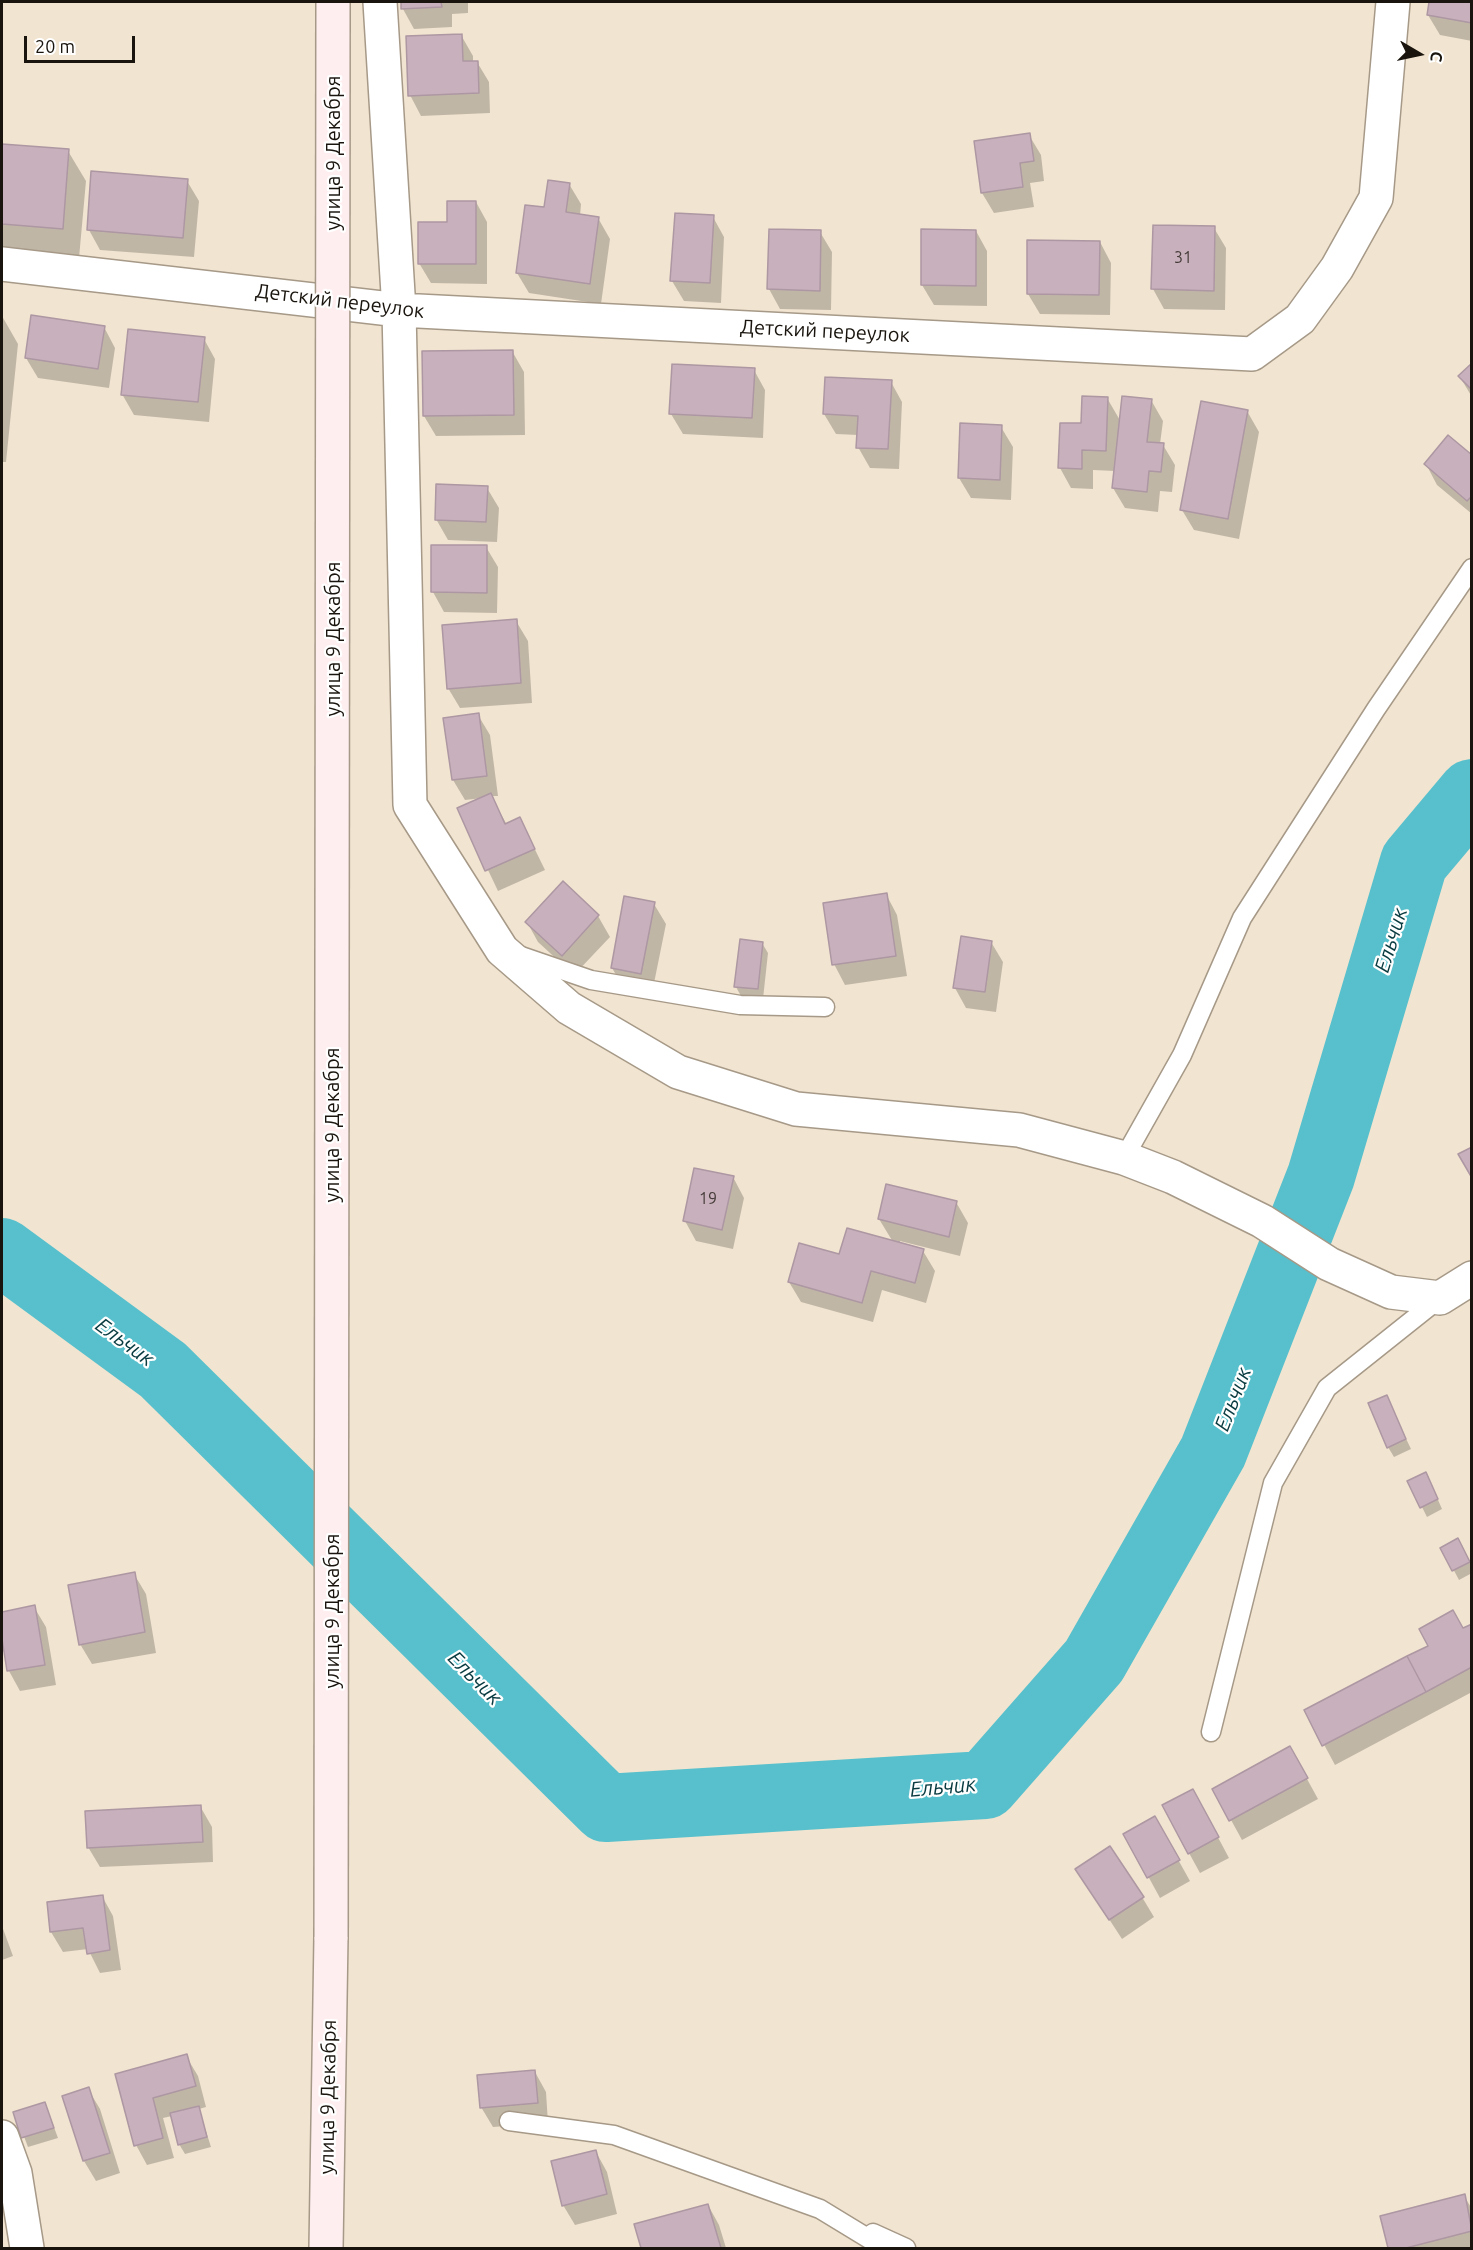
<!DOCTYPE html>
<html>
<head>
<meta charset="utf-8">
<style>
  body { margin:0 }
  #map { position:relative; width:1473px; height:2250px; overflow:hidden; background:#f1e4d0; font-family:Ubuntu,sans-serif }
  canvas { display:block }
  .frame { position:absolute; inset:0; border:3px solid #19140d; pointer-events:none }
  .north { position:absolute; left:1389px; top:24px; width:60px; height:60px; -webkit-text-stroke:4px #fff; paint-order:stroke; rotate:99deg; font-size:16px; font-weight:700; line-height:24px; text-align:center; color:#19140d }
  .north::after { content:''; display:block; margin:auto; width:21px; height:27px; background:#19140d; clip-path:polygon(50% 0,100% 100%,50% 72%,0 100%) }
  .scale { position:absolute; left:24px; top:36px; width:111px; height:27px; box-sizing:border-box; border:3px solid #19140d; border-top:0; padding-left:8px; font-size:18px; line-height:21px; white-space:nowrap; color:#19140d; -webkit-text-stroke:4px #fff; paint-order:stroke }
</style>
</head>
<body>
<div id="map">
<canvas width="1473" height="2250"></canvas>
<div class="frame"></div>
<div class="north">С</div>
<div class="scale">20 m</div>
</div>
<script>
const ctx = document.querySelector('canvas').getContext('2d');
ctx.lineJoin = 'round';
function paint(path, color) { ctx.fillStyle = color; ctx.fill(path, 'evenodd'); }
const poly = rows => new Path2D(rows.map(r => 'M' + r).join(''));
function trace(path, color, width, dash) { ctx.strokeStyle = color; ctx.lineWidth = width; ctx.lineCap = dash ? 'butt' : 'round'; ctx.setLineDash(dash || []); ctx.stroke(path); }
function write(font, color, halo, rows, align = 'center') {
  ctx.font = font + ' Ubuntu,sans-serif'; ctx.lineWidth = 4.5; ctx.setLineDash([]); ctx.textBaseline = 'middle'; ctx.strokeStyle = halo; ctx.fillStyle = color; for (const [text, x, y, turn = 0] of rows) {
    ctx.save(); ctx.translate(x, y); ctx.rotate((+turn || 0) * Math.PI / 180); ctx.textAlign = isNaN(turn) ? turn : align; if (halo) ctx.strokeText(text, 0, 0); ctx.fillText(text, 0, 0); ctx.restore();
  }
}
paint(poly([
  [402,2,468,2,468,13,452,14,452,27,414,29,403,9],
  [1430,2,1472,2,1472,41,1440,35,1428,15],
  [461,35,473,56,473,62,477,62,489,82,490,113,421,116,410,95],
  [1029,135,1041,155,1044,181,1030,183,1034,207,994,213,982,193,975,143],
  [2,146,68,151,86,181,79,258,2,252],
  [187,181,199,201,194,257,100,250,89,230],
  [569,184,581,204,580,216,598,218,610,239,601,304,529,293,517,273,545,209],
  [476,202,487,222,487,284,431,283,419,263,448,223],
  [713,217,724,237,721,303,684,301,672,281],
  [1214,228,1226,248,1225,310,1164,309,1153,289],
  [976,231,987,251,987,306,934,305,922,285],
  [820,232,832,252,831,310,780,309,769,289],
  [1100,242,1111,263,1110,315,1040,314,1028,294],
  [2,316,18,344,6,462,2,462],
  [104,327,115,348,109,388,38,378,26,358],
  [204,339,215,359,209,422,134,415,122,394],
  [512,351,524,372,525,435,436,436,424,416],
  [1472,365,1472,397,1460,377],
  [754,370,765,390,763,438,683,434,671,414],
  [891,382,902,402,899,469,870,468,858,447,858,435,836,434,824,414],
  [1107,398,1121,422,1151,400,1163,421,1160,444,1163,445,1175,465,1172,492,1160,491,1158,512,1125,508,1113,488,1115,471,1093,470,1093,489,1071,488,1060,468,1082,425],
  [1247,411,1259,432,1239,539,1194,530,1182,510],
  [962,425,1001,427,1013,447,1011,500,971,498,959,478],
  [1472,457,1472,514,1437,485,1426,464],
  [487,488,499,508,497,542,448,540,436,519],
  [486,547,498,567,497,613,444,612,433,592],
  [516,621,528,641,532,703,460,708,448,688],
  [478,715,490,735,498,796,491,796,507,825,520,819,545,870,498,891,459,809,483,798,465,800,453,780,445,719],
  [563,883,598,916,610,937,574,975,538,942,527,922],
  [886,894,897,915,907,976,845,985,834,964],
  [654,904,666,924,652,993,624,988,612,968],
  [991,942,1003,962,996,1012,966,1008,955,988],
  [762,943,768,953,763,999,741,996,736,987],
  [733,1177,744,1198,733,1249,696,1241,685,1221],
  [956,1202,968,1223,960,1256,900,1241,900,1244,923,1251,935,1271,926,1303,882,1290,873,1322,801,1302,789,1282,840,1256,893,1242,879,1219],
  [1386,1397,1411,1449,1394,1457,1388,1447],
  [1431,1484,1442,1509,1427,1517,1422,1507],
  [1457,1540,1472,1566,1472,1573,1459,1580,1442,1548],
  [134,1574,146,1594,156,1653,92,1664,80,1644],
  [34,1607,46,1627,56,1685,20,1691,9,1671,2,1613],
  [1472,1625,1472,1692,1335,1765,1306,1711],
  [1301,1768,1318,1799,1242,1840,1214,1789],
  [200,1806,212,1827,213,1862,100,1867,88,1847],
  [1204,1811,1229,1858,1200,1873,1189,1853],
  [1125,1834,1166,1838,1190,1881,1160,1898],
  [1077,1870,1142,1897,1154,1917,1122,1939],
  [102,1896,113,1916,121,1970,100,1973,88,1949,63,1952,51,1932],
  [2,1926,13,1956,2,1960],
  [186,2056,198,2076,206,2107,199,2109,211,2147,185,2154,179,2144,172,2116,163,2118,174,2158,147,2165,136,2145,117,2075],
  [535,2072,546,2092,548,2123,493,2127,481,2107],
  [88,2089,100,2109,120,2173,96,2181,84,2161,64,2097],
  [45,2103,58,2138,28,2147,15,2113],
  [596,2152,607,2172,617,2214,575,2225,563,2205],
  [1464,2196,1472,2209,1472,2248,1390,2248,1381,2218],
  [708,2205,719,2225,726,2248,642,2248,636,2225]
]), '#0003');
trace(poly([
  [2,1252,163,1370,606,1808,985,1785,1094,1661,1213,1452,1321,1176,1414,862,1472,793]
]), '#57c0cc', 68);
const building = poly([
  [401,2,441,2,442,7,401,9,401,2],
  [1429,2,1472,2,1472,23,1427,15,1429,2],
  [462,34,463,61,478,61,479,93,408,96,406,36,462,34],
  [1030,133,1034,161,1020,163,1023,187,981,193,974,141,1030,133],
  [2,144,69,149,63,229,2,224,2,144],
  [91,171,188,179,183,238,87,230,91,171],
  [548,180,570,183,566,212,599,217,590,284,516,273,525,205,544,207,548,180],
  [447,201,476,201,476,264,418,264,418,222,447,222,447,201],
  [675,213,714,215,710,283,670,281,675,213],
  [1153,225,1215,226,1214,291,1151,289,1153,225],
  [769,229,821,230,820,291,767,289,769,229],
  [921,229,976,230,976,286,921,285,921,229],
  [1027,240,1100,241,1099,295,1027,294,1027,240],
  [31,315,105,326,98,369,25,358,31,315],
  [128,329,205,337,198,402,121,395,128,329],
  [513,350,514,415,423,416,422,351,513,350],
  [1472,363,1472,390,1458,376,1472,363],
  [672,364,755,368,752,418,669,414,672,364],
  [825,377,892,380,888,449,856,448,858,416,823,414,825,377],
  [1082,396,1108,397,1106,451,1082,450,1082,469,1058,468,1060,423,1081,423,1082,396],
  [1122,396,1152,399,1147,442,1164,443,1161,472,1149,471,1147,492,1112,488,1122,396],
  [1201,401,1248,410,1228,519,1180,510,1201,401],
  [960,423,1002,425,1000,480,958,478,960,423],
  [1448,435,1472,455,1472,496,1467,501,1424,464,1448,435],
  [436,484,488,486,486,522,435,520,436,484],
  [431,545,487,545,487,593,431,592,431,545],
  [517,619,521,683,447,689,442,625,517,619],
  [479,713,487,776,452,780,443,718,479,713],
  [491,793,505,824,520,817,535,849,485,871,457,808,491,793],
  [563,881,599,915,562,956,525,922,563,881],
  [887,893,896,956,832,965,823,903,887,893],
  [624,896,655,902,641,974,611,968,624,896],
  [961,936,992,941,985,992,953,988,961,936],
  [740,939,763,942,758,989,734,987,740,939],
  [1472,1147,1472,1178,1458,1154,1472,1147],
  [694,1168,734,1176,722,1230,683,1221,694,1168],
  [886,1184,957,1201,949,1237,878,1219,886,1184],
  [847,1228,924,1249,915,1283,871,1271,862,1303,788,1282,799,1243,839,1254,847,1228],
  [1387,1395,1406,1439,1387,1448,1368,1403,1387,1395],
  [1426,1472,1438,1499,1420,1508,1407,1481,1426,1472],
  [1458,1538,1470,1562,1452,1571,1440,1548,1458,1538],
  [135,1572,145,1632,79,1645,68,1585,135,1572],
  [35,1605,45,1665,7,1671,2,1639,2,1612,35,1605],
  [1453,1610,1463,1628,1472,1624,1472,1667,1426,1692,1407,1656,1428,1646,1419,1629,1453,1610],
  [1407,1656,1426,1692,1322,1746,1304,1710,1407,1656],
  [1290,1746,1308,1778,1229,1821,1212,1789,1290,1746],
  [1193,1789,1219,1837,1188,1854,1162,1805,1193,1789],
  [201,1805,203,1842,87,1848,85,1811,201,1805],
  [1155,1816,1180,1860,1147,1878,1123,1834,1155,1816],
  [1110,1846,1144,1897,1109,1920,1075,1869,1110,1846],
  [103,1895,110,1950,87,1954,83,1928,50,1932,47,1902,103,1895],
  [187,2054,196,2086,153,2098,163,2138,134,2146,115,2074,187,2054],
  [535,2070,538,2103,480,2108,477,2075,535,2070],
  [89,2087,110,2153,83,2161,62,2096,89,2087],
  [45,2102,54,2128,21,2138,13,2112,45,2102],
  [199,2106,207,2137,178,2145,170,2113,199,2106],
  [596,2150,607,2194,562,2206,551,2161,596,2150],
  [1465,2194,1472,2231,1406,2248,1388,2248,1380,2216,1465,2194],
  [708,2204,721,2248,641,2248,634,2224,708,2204]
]);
paint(building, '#c8b1bc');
trace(building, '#ad97a2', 1.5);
const service = poly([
  [521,956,591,980,740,1005,825,1007],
  [1124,1158,1182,1055,1242,918,1376,709,1472,568],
  [1211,1732,1273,1483,1327,1388,1440,1298],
  [509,2121,614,2135,820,2209,884,2248],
  [873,2233,906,2248]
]);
const minor = poly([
  [380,2,399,310,410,805,502,950,569,1008,678,1072,796,1109,1019,1130,1124,1158,1173,1177,1262,1221,1329,1264,1391,1292,1440,1298,1472,1278],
  [2,264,399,310,1252,354,1300,319,1337,268,1376,198,1393,2],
  [2,2137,15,2173,27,2248]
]);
const secondary = poly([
  [326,2248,331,1937]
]);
trace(service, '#a69987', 21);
trace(minor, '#a69987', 36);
trace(secondary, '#a69987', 36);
trace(service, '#fff', 18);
trace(minor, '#fff', 33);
trace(secondary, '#feeeef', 33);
const secondaryBridge = poly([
  [331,1937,333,2]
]);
trace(secondaryBridge, '#a69987', 36, []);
trace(secondaryBridge, '#feeeef', 33);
write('16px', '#453b39', null, [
  ["31",1183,258],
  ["19",708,1199]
]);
write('20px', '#19140d', '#fff', [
  ["улица 9 Декабря",333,153,-90],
  ["Детский переулок",340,301,7],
  ["Детский переулок",825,331,3],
  ["улица 9 Декабря",333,639,-90],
  ["улица 9 Декабря",332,1125,-90],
  ["улица 9 Декабря",332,1611,-90],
  ["улица 9 Декабря",328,2097,-89]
]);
write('italic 21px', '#083b40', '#fff', [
  ["Ельчик",1391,940,-73],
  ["Ельчик",125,1342,36],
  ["Ельчик",1233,1399,-69],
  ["Ельчик",475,1678,45],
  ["Ельчик",943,1787,-5]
]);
</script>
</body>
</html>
